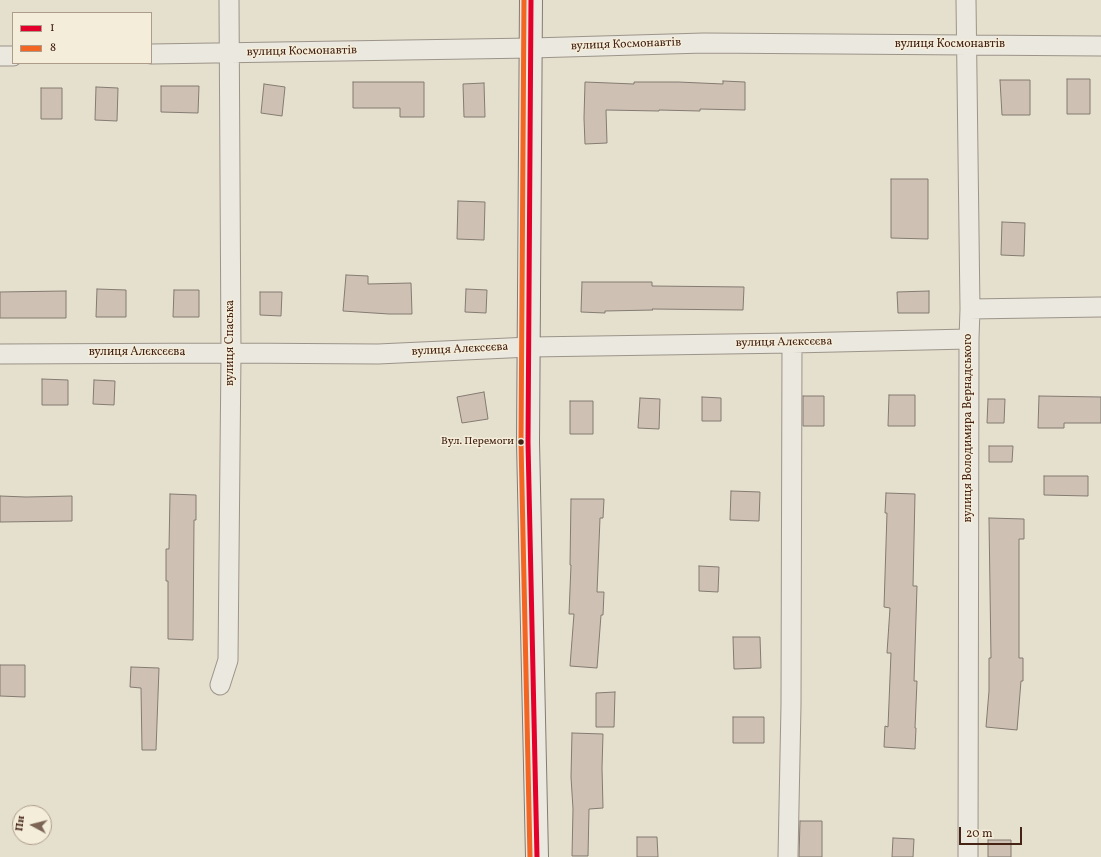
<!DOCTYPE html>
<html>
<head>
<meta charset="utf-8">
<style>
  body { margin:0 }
  #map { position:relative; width:1101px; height:857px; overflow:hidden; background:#e5dfce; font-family:Vollkorn,serif }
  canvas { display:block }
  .legend { position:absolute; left:12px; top:12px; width:140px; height:52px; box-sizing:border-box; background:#f4edd9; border:1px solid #ae9c8b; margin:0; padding:5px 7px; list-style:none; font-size:12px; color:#452315 }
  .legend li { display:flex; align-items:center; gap:8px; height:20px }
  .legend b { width:20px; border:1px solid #ae9c8b }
  .north { position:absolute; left:12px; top:805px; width:40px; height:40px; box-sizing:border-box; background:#f4edd9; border:1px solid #ae9c8b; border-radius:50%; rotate:277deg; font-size:11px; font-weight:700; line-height:16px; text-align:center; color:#452315 }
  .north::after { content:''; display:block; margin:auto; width:14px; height:18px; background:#7d6556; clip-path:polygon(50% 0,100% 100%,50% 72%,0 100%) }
  .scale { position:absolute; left:959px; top:827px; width:63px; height:18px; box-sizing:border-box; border:2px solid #452315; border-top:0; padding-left:5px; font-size:12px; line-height:14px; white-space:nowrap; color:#452315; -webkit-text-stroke:3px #f4edd9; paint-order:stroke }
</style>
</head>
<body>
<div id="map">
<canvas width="1101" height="857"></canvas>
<ul class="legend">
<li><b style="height:5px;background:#e4002b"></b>1</li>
<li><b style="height:5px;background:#f26522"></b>8</li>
</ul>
<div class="north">Пн</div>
<div class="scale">20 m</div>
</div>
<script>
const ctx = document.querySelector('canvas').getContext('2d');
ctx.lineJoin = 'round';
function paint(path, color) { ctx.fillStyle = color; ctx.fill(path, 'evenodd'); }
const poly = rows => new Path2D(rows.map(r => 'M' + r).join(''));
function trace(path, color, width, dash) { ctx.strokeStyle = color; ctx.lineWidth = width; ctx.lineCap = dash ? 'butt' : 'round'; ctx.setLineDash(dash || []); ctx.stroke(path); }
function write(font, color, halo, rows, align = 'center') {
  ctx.font = font + ' Vollkorn,serif'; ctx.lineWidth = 3; ctx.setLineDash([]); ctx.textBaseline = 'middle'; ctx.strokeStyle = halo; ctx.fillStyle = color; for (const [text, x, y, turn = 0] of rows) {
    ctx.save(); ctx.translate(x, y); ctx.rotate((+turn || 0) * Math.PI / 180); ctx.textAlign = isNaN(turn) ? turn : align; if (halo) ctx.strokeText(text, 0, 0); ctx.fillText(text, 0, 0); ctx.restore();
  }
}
const building = poly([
  [1067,79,1090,79,1090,114,1067,114,1067,79],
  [1000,80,1030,80,1030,115,1002,115,1000,80],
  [723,81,745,82,745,110,700,109,700,111,659,110,659,111,606,110,607,143,585,144,584,118,585,82,634,84,634,82,678,82,723,84,723,81],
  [353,82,424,82,424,117,400,117,400,108,353,108,353,82],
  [484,83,485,117,464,117,463,84,484,83],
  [264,84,285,87,282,116,261,113,264,84],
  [161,86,199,86,198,113,161,112,161,86],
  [96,87,118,88,117,121,95,120,96,87],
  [41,88,62,88,62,119,41,119,41,88],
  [891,179,928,179,928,239,891,238,891,179],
  [458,201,485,202,484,240,457,239,458,201],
  [1002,222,1025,223,1024,256,1001,255,1002,222],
  [346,275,368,276,368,284,411,283,412,314,389,314,343,311,346,275],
  [582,282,652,282,652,286,744,287,743,310,652,309,653,310,605,311,605,313,581,312,582,282],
  [97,289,126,290,126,317,96,317,97,289],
  [466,289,487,290,486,313,465,312,466,289],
  [174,290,199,290,199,317,173,317,174,290],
  [66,291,66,318,0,318,0,292,66,291],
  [929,291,929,313,898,313,897,292,929,291],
  [260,292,282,292,281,316,260,315,260,292],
  [42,379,68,380,68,405,42,405,42,379],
  [94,380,115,381,114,405,93,404,94,380],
  [484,392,488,419,462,423,457,397,484,392],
  [889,395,915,395,915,426,888,426,889,395],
  [803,396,824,396,824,426,803,426,803,396],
  [1039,396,1101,397,1101,423,1064,423,1064,428,1038,428,1039,396],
  [702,397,721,398,721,421,702,421,702,397],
  [640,398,660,399,659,429,638,428,640,398],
  [988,399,1005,399,1004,423,987,423,988,399],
  [570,401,593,401,593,434,570,434,570,401],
  [989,446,1013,446,1012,462,989,462,989,446],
  [1044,476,1088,476,1088,496,1044,495,1044,476],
  [731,491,760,492,759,521,730,520,731,491],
  [886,493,915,494,913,586,917,586,914,681,917,681,915,728,916,728,915,749,884,747,885,726,888,727,891,653,887,653,890,608,884,607,887,513,885,513,886,493],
  [170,494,196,495,196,520,194,520,193,640,168,639,168,581,166,581,166,549,169,549,170,494],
  [0,496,26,497,72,496,72,521,0,522,0,496],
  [571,499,604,499,603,518,600,518,597,592,604,592,603,615,601,615,597,668,570,666,574,614,569,614,571,565,570,565,571,499],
  [989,518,1024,519,1024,539,1019,539,1019,658,1023,658,1023,681,1021,681,1017,730,986,727,989,691,989,658,991,658,989,518],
  [699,566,719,567,718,592,699,591,699,566],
  [733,637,760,637,761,668,734,669,733,637],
  [0,665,25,665,25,697,0,696,0,665],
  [131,667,159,668,156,750,142,750,141,688,130,687,131,667],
  [615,692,614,727,596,727,596,693,615,692],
  [733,717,764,717,764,743,733,743,733,717],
  [572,733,603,734,602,768,603,808,589,809,588,856,572,856,573,809,571,777,572,733],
  [800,821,822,821,822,857,799,857,800,821],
  [637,837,657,837,658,857,637,857,637,837],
  [893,838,914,839,913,857,892,857,893,838],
  [988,840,1011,840,1011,857,988,857,988,840]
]);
paint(building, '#cec1b4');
trace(building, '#847b71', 1);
const minor = poly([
  [966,0,970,309,969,339,968,857],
  [151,54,532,48,704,43,1101,46],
  [0,56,13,56],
  [970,309,1101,307],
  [0,354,231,353,378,354,530,347,792,343,969,339],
  [220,685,228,660,231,353,229,0],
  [788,857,791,705,792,343]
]);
const secondary = poly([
  [531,0,528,442,537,857]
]);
trace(minor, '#9c9489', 21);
trace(secondary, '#847b71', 24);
trace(minor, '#eae8df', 19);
trace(secondary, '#eae8df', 22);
trace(poly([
  [531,0,528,442,537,857]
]), '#e4002b', 5);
trace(poly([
  [524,0,521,442,530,857]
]), '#f26522', 5);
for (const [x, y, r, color] of [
  [521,442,3.5,"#452315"]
]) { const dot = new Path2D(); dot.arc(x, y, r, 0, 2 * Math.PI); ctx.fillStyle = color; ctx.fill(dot); trace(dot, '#f4edd9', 1.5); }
write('11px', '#452315', '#f4edd9', [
  ["Вул. Перемоги",514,442]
], 'right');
write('12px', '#452315', '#f4edd9', [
  ["вулиця Космонавтів",626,45,-2],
  ["вулиця Космонавтів",950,45],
  ["вулиця Космонавтів",302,52,-1],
  ["вулиця Спаська",231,343,-90],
  ["вулиця Алєксєєва",784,343,-1],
  ["вулиця Алєксєєва",460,350,-3],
  ["вулиця Алєксєєва",137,353],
  ["вулиця Володимира Вернадського",969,428,-90]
]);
</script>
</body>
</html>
